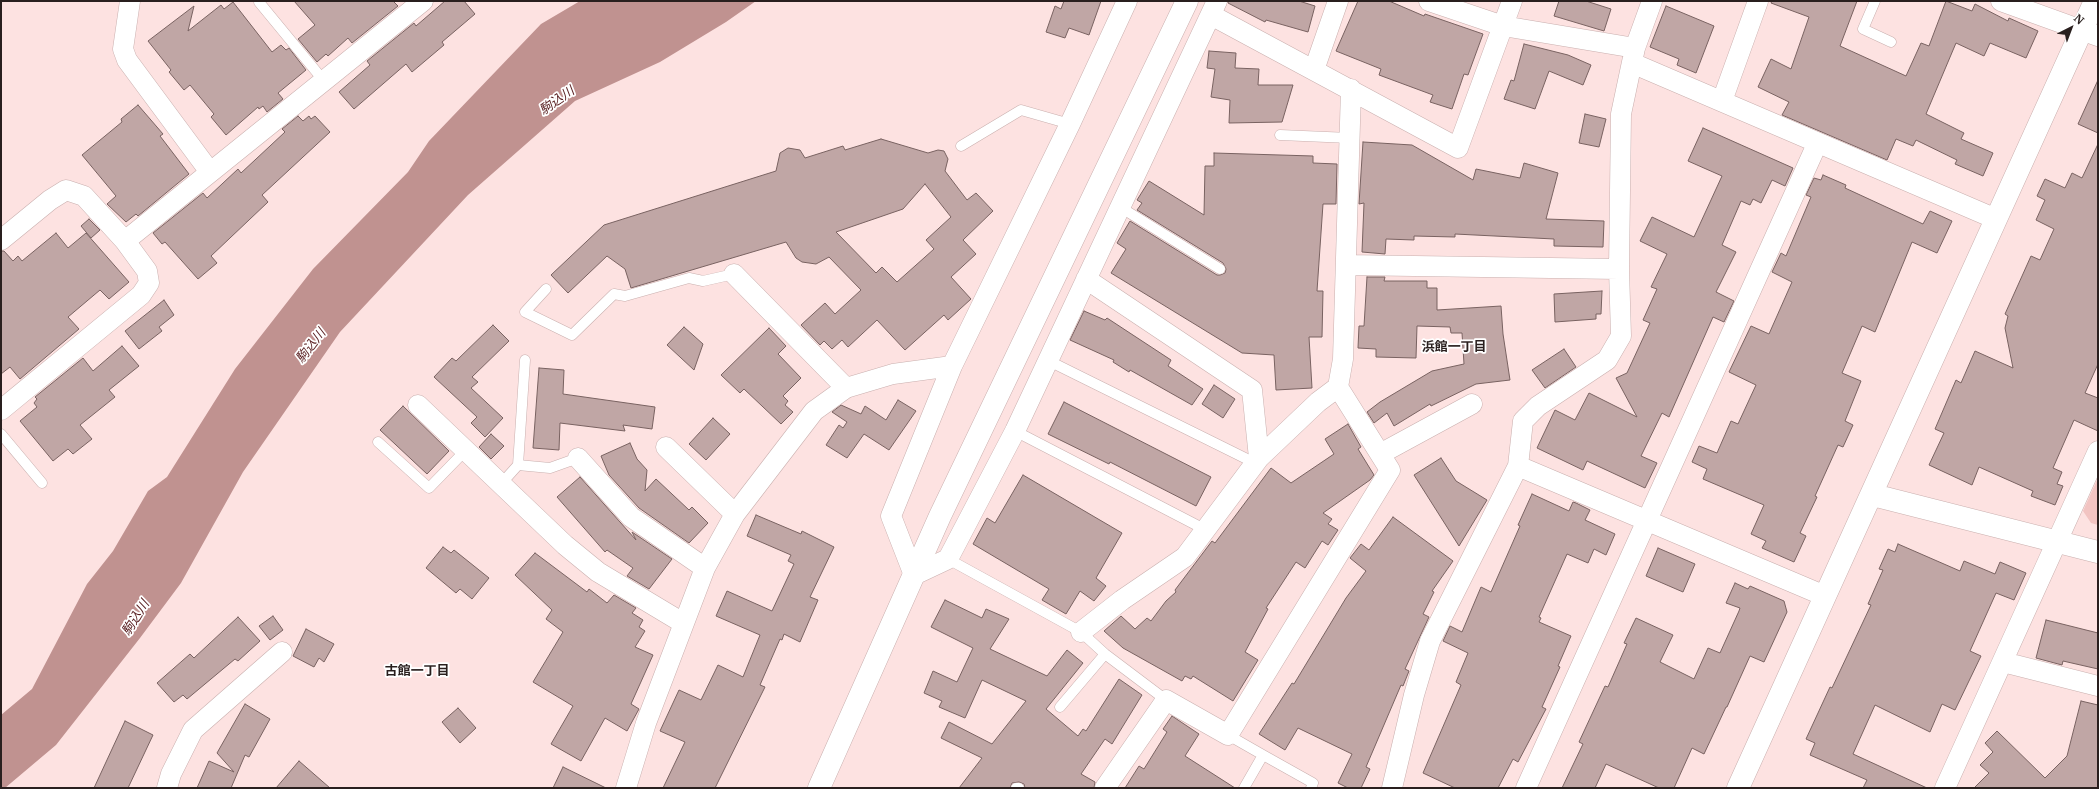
<!DOCTYPE html>
<html>
<head>
<meta charset="utf-8">
<style>
  body { margin:0 }
  #map { position:relative; width:2099px; height:789px; overflow:hidden; background:#fde2e1; font-family:Merriweather,serif }
  canvas { display:block }
  .frame { position:absolute; inset:0; border:2px solid #291f1e; pointer-events:none }
  .north { position:absolute; left:2051px; top:8px; width:40px; height:40px; -webkit-text-stroke:3px #fff; paint-order:stroke; rotate:42deg; font-size:11px; font-weight:700; line-height:16px; text-align:center; color:#291f1e }
  .north::after { content:''; display:block; margin:auto; width:14px; height:18px; background:#291f1e; clip-path:polygon(50% 0,100% 100%,50% 72%,0 100%) }
</style>
</head>
<body>
<div id="map">
<canvas width="2099" height="789"></canvas>
<div class="frame"></div>
<div class="north">N</div>
</div>
<script>
const ctx = document.querySelector('canvas').getContext('2d');
ctx.lineJoin = 'round';
function paint(path, color) { ctx.fillStyle = color; ctx.fill(path, 'evenodd'); }
const poly = rows => new Path2D(rows.map(r => 'M' + r).join(''));
function trace(path, color, width, dash) { ctx.strokeStyle = color; ctx.lineWidth = width; ctx.lineCap = dash ? 'butt' : 'round'; ctx.setLineDash(dash || []); ctx.stroke(path); }
function write(font, color, halo, rows, align = 'center') {
  ctx.font = font + ' Merriweather,"Noto Sans JP",serif'; ctx.lineWidth = 3.5; ctx.setLineDash([]); ctx.textBaseline = 'middle'; ctx.strokeStyle = halo; ctx.fillStyle = color; for (const [text, x, y, turn = 0] of rows) {
    ctx.save(); ctx.translate(x, y); ctx.rotate((+turn || 0) * Math.PI / 180); ctx.textAlign = isNaN(turn) ? turn : align; if (halo) ctx.strokeText(text, 0, 0); ctx.fillText(text, 0, 0); ctx.restore();
  }
}
paint(poly([
  [2098,478,2098,525,2091,523,2083,511]
]), '#f2c4c2');
paint(poly([
  [580,1,756,1,726,22,660,62,575,101,468,195,340,332,243,472,181,583,140,638,56,745,5,788,1,788,1,715,32,689,87,584,113,551,148,491,167,477,235,369,313,269,408,172,429,141,541,24]
]), '#c09290');
const building = poly([
  [294,1,393,1,398,6,352,43,348,38,328,56,326,54,317,62,298,39,315,25,294,1],
  [445,1,464,1,475,14,442,42,444,45,412,72,406,64,354,109,339,92,370,65,367,61,414,23,416,26,445,1],
  [1064,1,1101,1,1089,35,1069,28,1065,38,1046,32,1055,6,1061,9,1064,1],
  [1228,1,1299,1,1315,6,1308,32,1266,20,1265,22,1228,3,1228,1],
  [1358,1,1389,1,1424,16,1425,14,1483,34,1468,75,1464,74,1452,109,1430,102,1433,95,1379,75,1381,69,1336,51,1358,1],
  [1559,1,1586,1,1611,9,1604,31,1554,16,1559,1],
  [1772,1,1857,1,1840,46,1906,76,1921,43,1929,46,1946,1,1972,11,1975,4,2008,21,2009,18,2038,31,2026,58,1990,43,1984,56,1956,43,1926,114,1964,133,1961,139,1993,153,1983,176,1955,164,1957,160,1916,140,1913,146,1896,139,1887,160,1782,115,1789,102,1758,87,1771,59,1791,69,1809,17,1771,3,1772,1],
  [233,2,272,52,281,45,286,50,289,48,306,70,278,93,283,99,267,112,263,106,259,109,258,107,226,135,211,117,214,114,190,85,184,90,169,72,171,70,148,41,194,6,188,31,221,5,224,9,233,2],
  [1666,6,1714,26,1696,73,1677,65,1679,59,1650,47,1666,6],
  [1524,44,1568,55,1591,65,1583,85,1549,71,1535,109,1504,99,1511,80,1514,81,1524,44],
  [1209,51,1236,53,1235,68,1259,69,1258,85,1293,85,1282,122,1229,123,1230,100,1211,97,1215,69,1207,68,1209,51],
  [2098,80,2098,133,2078,124,2098,80],
  [138,105,163,134,160,136,189,174,138,216,136,214,126,222,107,204,116,196,82,155,122,122,121,119,138,105],
  [1585,114,1606,119,1599,147,1579,143,1585,114],
  [298,116,303,121,309,116,311,119,315,116,330,132,262,195,268,202,211,256,217,263,198,279,165,242,162,244,153,233,203,193,207,198,238,169,241,173,285,132,282,129,298,116],
  [1703,128,1793,168,1785,186,1772,180,1761,203,1753,199,1750,205,1741,201,1722,245,1736,252,1716,292,1734,301,1724,322,1713,317,1669,417,1662,413,1641,456,1657,463,1645,488,1587,461,1583,470,1537,448,1555,410,1575,420,1589,393,1637,417,1616,378,1627,373,1650,323,1643,320,1657,289,1651,287,1667,254,1640,241,1652,217,1694,237,1722,176,1688,161,1703,128],
  [881,139,928,153,938,150,944,151,948,159,945,171,967,200,976,193,993,211,963,240,976,254,951,277,971,299,948,320,944,315,905,350,877,320,848,347,842,340,832,349,824,341,820,345,801,325,825,303,835,314,861,290,829,257,816,264,802,262,796,258,786,242,631,288,625,269,607,256,568,293,551,275,604,225,776,171,780,153,788,148,800,150,805,158,843,146,845,150,881,139],
  [925,184,951,217,926,240,934,249,897,282,882,267,876,273,836,232,903,209,925,184],
  [1363,142,1412,145,1473,180,1476,169,1520,178,1524,163,1558,173,1546,219,1604,221,1603,247,1554,246,1554,239,1455,234,1455,237,1414,236,1414,240,1386,239,1385,254,1362,252,1364,203,1359,204,1363,142],
  [2098,144,2098,364,2085,393,2098,398,2098,431,2074,420,2053,468,2062,472,2057,484,2063,486,2055,505,2031,496,2033,491,1979,467,1972,485,1929,465,1944,433,1935,429,1956,380,1961,383,1975,351,2013,368,2005,328,2008,316,2005,314,2031,256,2040,260,2054,229,2036,220,2045,200,2037,196,2045,179,2065,188,2072,173,2082,178,2098,144],
  [1214,153,1313,156,1313,163,1337,164,1336,204,1323,204,1317,291,1323,291,1322,337,1309,337,1312,388,1276,390,1274,355,1242,353,1111,273,1126,249,1117,243,1130,221,1217,275,1220,275,1225,273,1226,269,1223,263,1137,210,1142,203,1137,200,1149,181,1204,215,1205,166,1214,166,1214,153],
  [1823,175,1846,185,1845,188,1923,224,1930,211,1952,221,1937,253,1912,242,1875,332,1862,326,1842,373,1861,381,1845,421,1853,425,1843,447,1838,445,1815,496,1817,497,1800,533,1806,536,1794,562,1762,548,1766,541,1751,534,1764,505,1703,479,1707,469,1692,462,1699,446,1717,453,1731,421,1738,424,1756,385,1729,372,1751,326,1769,334,1792,282,1772,272,1781,253,1786,256,1811,197,1806,195,1814,178,1821,180,1823,175],
  [89,219,100,230,91,238,81,226,89,219],
  [56,233,68,248,86,233,129,282,109,299,100,290,68,317,79,329,20,379,10,367,1,374,1,251,4,251,13,261,18,256,22,261,56,233],
  [1367,277,1385,277,1384,281,1427,281,1427,288,1437,288,1437,310,1501,306,1503,334,1510,380,1476,384,1431,406,1430,404,1394,426,1387,413,1374,423,1367,412,1380,402,1432,371,1464,364,1462,333,1451,333,1450,327,1417,326,1416,358,1376,357,1376,349,1358,348,1359,326,1364,326,1367,277],
  [1602,291,1601,314,1596,314,1596,319,1555,322,1554,294,1602,291],
  [164,300,174,315,159,327,162,331,139,349,125,331,164,300],
  [1084,311,1105,320,1107,318,1171,360,1168,366,1203,389,1192,405,1130,370,1129,372,1113,362,1114,360,1070,340,1084,311],
  [493,325,509,341,472,377,478,382,471,388,503,418,485,437,471,423,477,417,434,377,452,358,456,361,493,325],
  [684,327,703,344,694,370,667,345,684,327],
  [769,328,786,346,778,354,801,378,783,396,788,401,785,405,793,412,781,424,744,389,740,393,721,375,769,328],
  [122,346,139,366,109,390,115,397,80,425,92,439,73,454,68,449,53,461,20,421,37,407,34,403,37,399,35,397,83,358,93,371,122,346],
  [1564,349,1576,367,1545,388,1532,370,1564,349],
  [539,368,564,370,563,394,655,407,652,429,623,425,625,431,560,423,559,450,533,448,539,368],
  [1214,385,1235,399,1223,418,1202,404,1214,385],
  [898,400,916,411,889,450,864,434,847,458,826,445,839,425,843,428,847,422,832,412,841,405,861,414,865,406,886,420,898,400],
  [1064,402,1211,477,1196,506,1110,462,1109,464,1048,434,1064,402],
  [403,406,449,451,427,474,380,430,403,406],
  [713,418,730,434,706,460,689,444,713,418],
  [1348,424,1361,447,1358,449,1374,475,1370,480,1323,513,1332,519,1328,524,1338,530,1328,545,1322,541,1305,568,1296,562,1266,608,1268,609,1245,652,1258,660,1233,701,1193,676,1191,679,1185,676,1182,681,1123,648,1104,631,1121,616,1135,629,1147,618,1151,621,1166,601,1176,592,1175,590,1212,541,1215,543,1271,468,1291,483,1334,454,1325,439,1348,424],
  [491,434,504,446,491,459,479,447,491,434],
  [630,443,637,459,647,470,645,491,656,479,689,510,692,507,708,523,689,543,639,508,609,475,601,456,630,443],
  [1441,458,1456,481,1487,500,1459,546,1414,475,1441,458],
  [1023,475,1122,533,1096,578,1106,586,1094,601,1080,591,1066,614,1042,600,1049,589,973,544,987,518,995,523,1023,475],
  [580,477,636,540,632,532,672,559,649,589,627,576,633,568,607,550,605,552,557,497,580,477],
  [1532,494,1569,511,1573,502,1576,503,1590,510,1585,520,1615,534,1606,555,1594,549,1588,563,1567,554,1539,617,1541,618,1539,622,1571,636,1558,666,1560,667,1542,707,1546,709,1518,762,1513,759,1498,788,1455,788,1423,773,1461,685,1456,682,1468,653,1443,641,1450,626,1462,632,1481,587,1491,592,1520,526,1518,525,1532,494],
  [756,515,801,534,802,531,834,547,810,597,818,600,800,642,784,634,782,640,780,639,760,685,765,687,715,788,663,788,685,742,660,731,679,690,701,700,718,665,743,677,760,635,716,616,727,591,772,611,794,564,788,561,791,555,747,536,756,515],
  [1393,517,1453,561,1432,591,1434,592,1423,614,1429,617,1405,669,1409,671,1403,686,1401,685,1366,767,1370,769,1361,788,1348,788,1338,783,1352,754,1298,728,1285,750,1259,734,1292,683,1294,684,1346,598,1366,571,1350,558,1361,544,1369,550,1393,517],
  [1898,544,1960,571,1964,561,1995,574,2000,562,2026,573,2014,600,1996,593,1970,651,1981,656,1955,710,1942,704,1930,732,1875,705,1853,754,1927,788,1863,788,1867,780,1810,755,1815,743,1806,739,1830,687,1832,688,1871,605,1868,604,1883,570,1879,569,1888,549,1895,552,1898,544],
  [443,547,451,553,454,550,489,578,472,599,460,589,456,593,426,568,443,547],
  [1658,548,1695,564,1683,592,1646,576,1658,548],
  [535,553,587,592,589,589,607,603,614,595,636,608,632,613,643,620,639,627,645,631,635,647,653,655,631,704,639,709,627,731,605,718,581,761,551,744,573,706,533,682,563,632,546,619,552,610,515,575,535,553],
  [1735,583,1748,589,1750,586,1784,601,1787,612,1764,662,1750,656,1727,707,1726,707,1704,754,1692,748,1674,788,1659,788,1606,764,1595,788,1562,788,1583,744,1579,742,1605,686,1608,687,1627,644,1624,643,1636,618,1673,635,1660,662,1694,679,1708,648,1720,653,1739,611,1740,608,1726,603,1735,583],
  [945,600,982,618,986,609,1009,619,990,649,1047,676,1067,650,1083,663,1046,709,1078,736,1083,729,1086,731,1119,679,1142,695,1112,744,1105,739,1081,774,1095,782,1094,788,1025,788,1024,784,1019,782,1012,783,1010,788,959,788,982,758,941,738,949,722,992,744,1026,701,982,680,965,718,939,707,942,701,924,693,933,671,957,682,973,648,931,627,945,600],
  [273,616,283,630,270,640,259,626,273,616],
  [238,617,260,641,238,661,235,659,187,699,183,695,174,702,157,683,190,654,194,658,238,617],
  [2046,620,2098,633,2098,669,2063,661,2062,665,2036,658,2046,620],
  [306,629,334,644,324,662,319,658,314,667,293,656,306,629],
  [2081,701,2098,705,2098,788,1974,788,1989,773,1980,765,1993,752,1985,743,1997,731,2045,778,2067,756,2081,701],
  [245,704,270,719,249,757,245,755,231,788,197,788,209,761,234,772,217,753,245,704],
  [458,708,476,728,460,743,442,722,458,708],
  [1172,716,1199,734,1185,756,1235,788,1125,788,1139,766,1144,769,1167,732,1163,729,1172,716],
  [125,721,153,735,128,788,94,788,125,721],
  [299,761,330,788,276,788,299,761],
  [563,767,606,788,553,788,563,767]
]);
paint(building, '#c0a6a5');
trace(building, '#796261', 1);
const lane = poly([
  [1875,1,1863,29,1891,42],
  [259,2,324,81],
  [1280,135,1350,138],
  [961,146,1021,110,1070,124],
  [1120,207,1220,269],
  [546,289,525,312,572,335,614,294,625,296,689,278,703,281,734,274],
  [1047,360,1255,463],
  [1015,431,1206,530],
  [1,434,42,483],
  [378,442,429,488,465,451],
  [518,465,525,360],
  [501,484,518,465,550,468,578,458],
  [948,559,1081,632,1105,654,1166,700],
  [1060,707,1105,654],
  [1228,735,1263,755,1244,788],
  [1263,755,1313,783,1311,788],
  [1016,788,1019,788]
]);
const street = poly([
  [130,1,123,49,127,60,210,172],
  [1127,1,1070,124,952,366,891,516,914,575,948,559,1015,431,1217,1],
  [1429,1,1503,26,1635,48],
  [2001,1,2098,36],
  [1211,15,1458,148,1512,1],
  [1632,63,1996,219],
  [1314,70,1338,1],
  [1722,101,1758,1],
  [1,240,50,200,66,190,84,196,125,241],
  [1346,265,1619,269],
  [734,274,846,388],
  [1086,279,1252,390,1259,458],
  [418,405,565,545,598,572,683,623],
  [1,410,141,295,149,283,147,271,125,241,423,1],
  [666,447,735,514],
  [1380,454,1472,404],
  [578,458,631,517,705,568],
  [1518,466,1825,596],
  [1081,632,1122,600,1185,557,1259,458,1318,402,1338,387,1343,359,1351,89],
  [2003,662,2098,686],
  [167,788,171,774,193,730,282,652],
  [626,788,646,723,705,568,735,514,814,411,846,388,893,374,952,366],
  [1105,788,1166,700,1228,735,1390,470,1338,387],
  [1392,788,1414,695,1430,641,1518,466,1523,421,1538,406,1607,360,1621,336,1619,269,1621,114,1635,48,1652,1],
  [1526,788,1817,144],
  [1945,788,2098,451]
]);
const secondary = poly([
  [1873,495,2098,552],
  [819,788,940,516,1187,1],
  [1738,788,2095,1]
]);
trace(lane, '#c9afae', 11);
trace(street, '#c9afae', 21);
trace(secondary, '#c9afae', 23);
trace(lane, '#fff', 10);
trace(street, '#fff', 20);
trace(secondary, '#fff', 22);
write('italic 13px', '#561c1e', '#fff', [
  ["駒込川",557,101,-35],
  ["駒込川",311,346,-52],
  ["駒込川",136,618,-58]
]);
write('bold 13px', '#291f1e', '#fff', [
  ["浜館一丁目",1454,347],
  ["古館一丁目",417,671]
]);
</script>
</body>
</html>
